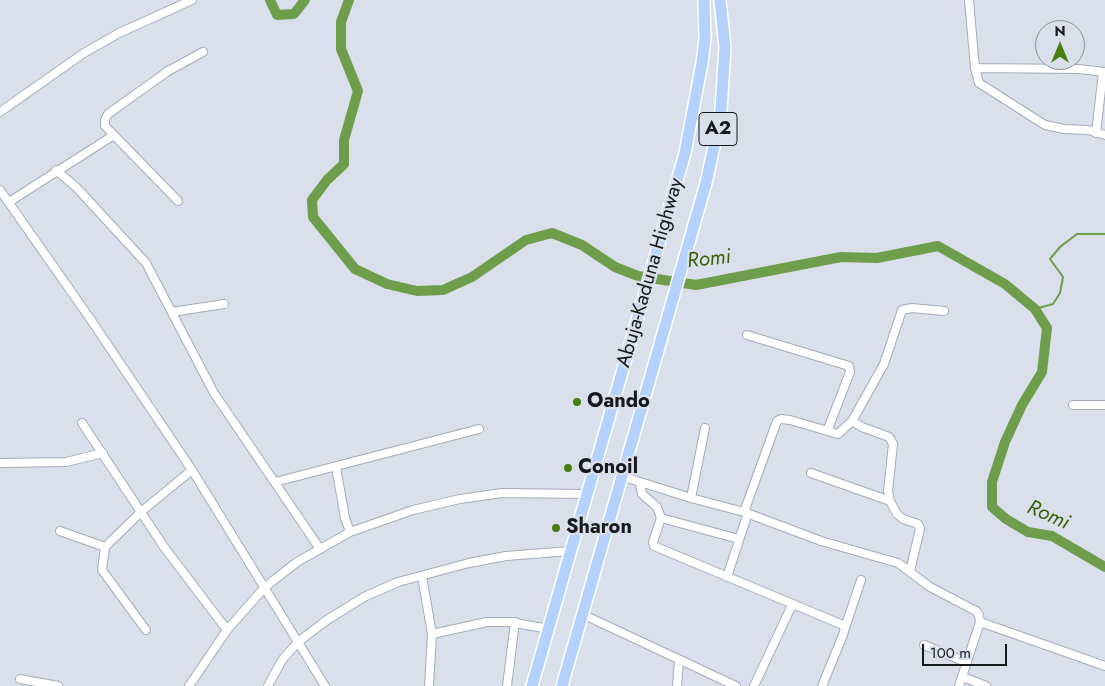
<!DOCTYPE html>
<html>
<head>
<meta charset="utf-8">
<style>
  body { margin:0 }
  #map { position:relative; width:1105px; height:686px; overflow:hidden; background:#d9e0ec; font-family:Jost,sans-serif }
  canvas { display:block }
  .north { position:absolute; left:1035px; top:20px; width:50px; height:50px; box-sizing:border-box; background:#d9e0ec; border:1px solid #8b9099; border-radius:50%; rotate:0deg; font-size:14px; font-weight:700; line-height:20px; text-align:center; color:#16191d }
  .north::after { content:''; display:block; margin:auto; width:18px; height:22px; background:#487d11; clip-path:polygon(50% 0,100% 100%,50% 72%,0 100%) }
  .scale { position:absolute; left:922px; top:644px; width:85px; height:22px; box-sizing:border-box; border:2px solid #16191d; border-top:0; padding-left:6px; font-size:15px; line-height:18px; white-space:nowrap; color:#16191d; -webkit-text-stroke:4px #d9e0ec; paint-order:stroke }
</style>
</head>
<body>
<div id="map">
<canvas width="1105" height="686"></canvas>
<div class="north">N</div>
<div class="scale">100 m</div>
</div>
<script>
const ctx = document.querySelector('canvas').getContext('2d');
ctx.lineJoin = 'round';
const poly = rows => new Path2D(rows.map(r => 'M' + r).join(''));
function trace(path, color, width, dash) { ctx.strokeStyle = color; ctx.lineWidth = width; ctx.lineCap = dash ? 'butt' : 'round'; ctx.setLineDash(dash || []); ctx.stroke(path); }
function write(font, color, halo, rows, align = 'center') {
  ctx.font = font + ' Jost,sans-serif'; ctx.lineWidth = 4.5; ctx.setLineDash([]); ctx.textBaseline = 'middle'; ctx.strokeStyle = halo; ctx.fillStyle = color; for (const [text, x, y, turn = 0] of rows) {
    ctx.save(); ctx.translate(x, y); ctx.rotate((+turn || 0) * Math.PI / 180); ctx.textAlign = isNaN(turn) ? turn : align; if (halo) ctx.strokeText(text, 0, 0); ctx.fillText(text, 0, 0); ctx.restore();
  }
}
trace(poly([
  [1035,309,1053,304,1060,293,1063,277,1050,259,1060,247,1077,234,1105,234]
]), '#6e9e4c', 2);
trace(poly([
  [270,0,277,15,294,14,305,0],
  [349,0,341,22,341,49,358,91,344,140,344,164,327,180,312,200,313,217,355,269,387,284,417,291,443,290,472,277,526,240,552,233,582,245,615,267,638,276,696,285,841,257,877,258,938,246,1005,284,1035,309,1047,328,1042,372,1022,405,1005,442,992,482,992,507,1006,519,1028,532,1052,536,1105,567]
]), '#6e9e4c', 10);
const minor = poly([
  [969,0,975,68,979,83,1045,125,1064,129,1088,130,1105,135],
  [975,68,1079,69,1105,72],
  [0,112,84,53,119,33,192,0],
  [1096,133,1103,72],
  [56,170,77,188,146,263,214,393,320,549],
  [0,190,89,317,192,470,325,686],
  [178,201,105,126,105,120,108,114,168,71,203,52],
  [9,202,114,135],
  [172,312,224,304],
  [747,335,849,366,850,372,828,429],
  [1073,405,1105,405],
  [852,421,862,427,889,437,893,444,888,491,890,501,897,514,903,519,918,524,920,529,910,571],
  [82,423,164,547,227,630],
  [0,463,66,462,103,453],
  [336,467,345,518,350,532],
  [811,473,890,501],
  [621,476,691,498,744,512,821,541,898,563,930,587,976,611,979,615,980,622,959,686],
  [275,482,479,429],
  [640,483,642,494,657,507,661,518,653,542,654,546,843,625,845,628,843,635,822,686],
  [691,498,705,428],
  [744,512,777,421,781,419,790,420,838,434,852,421,884,364,902,310,912,308,944,311],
  [661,518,739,539],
  [60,531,105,547],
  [422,576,432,634,429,686],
  [727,577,748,513],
  [582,614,736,686],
  [980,622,1105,666],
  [845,628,861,580],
  [146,630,102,570,105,547,142,511,192,470],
  [432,634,487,622,510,622,549,629],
  [924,645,966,662],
  [963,677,986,686],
  [20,679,58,686],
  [189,686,227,630,265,587,297,562,350,532,413,510,460,499,502,493,587,494],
  [268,686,282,660,298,642,327,620,364,597,398,582,469,563,506,556,570,551],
  [507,686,515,622],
  [677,686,679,661],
  [754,686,792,605]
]);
const highway = poly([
  [532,686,685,153,702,63,705,39,704,0],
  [562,686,706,183,715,142,721,110,725,47,720,0]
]);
trace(minor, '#a4abb7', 10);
trace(highway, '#fff', 14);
trace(minor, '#fff', 8);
trace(highway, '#b5d2fe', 11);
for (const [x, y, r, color] of [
  [577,402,5,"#487d11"],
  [568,468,5,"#487d11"],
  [556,528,5,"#487d11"]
]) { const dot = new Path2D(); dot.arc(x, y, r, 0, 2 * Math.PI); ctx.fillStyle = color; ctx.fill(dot); trace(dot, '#d9e0ec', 2); }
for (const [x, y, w] of [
  [718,129,38]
]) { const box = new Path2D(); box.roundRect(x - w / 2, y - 16.5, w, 33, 4); ctx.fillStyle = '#d9e0ec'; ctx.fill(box); trace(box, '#16191d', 1); }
write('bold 19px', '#16191d', null, [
  ["A2",718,129]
]);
write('20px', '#16191d', '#d9e0ec', [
  ["Abuja-Kaduna Highway",651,273,-74]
]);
write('bold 20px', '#16191d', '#d9e0ec', [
  ["Oando",587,402],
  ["Conoil",578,468],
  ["Sharon",566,528]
], 'left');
write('italic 21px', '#38630b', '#d9e0ec', [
  ["Romi",709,260,-6],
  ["Romi",1048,516,24]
]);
</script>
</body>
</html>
